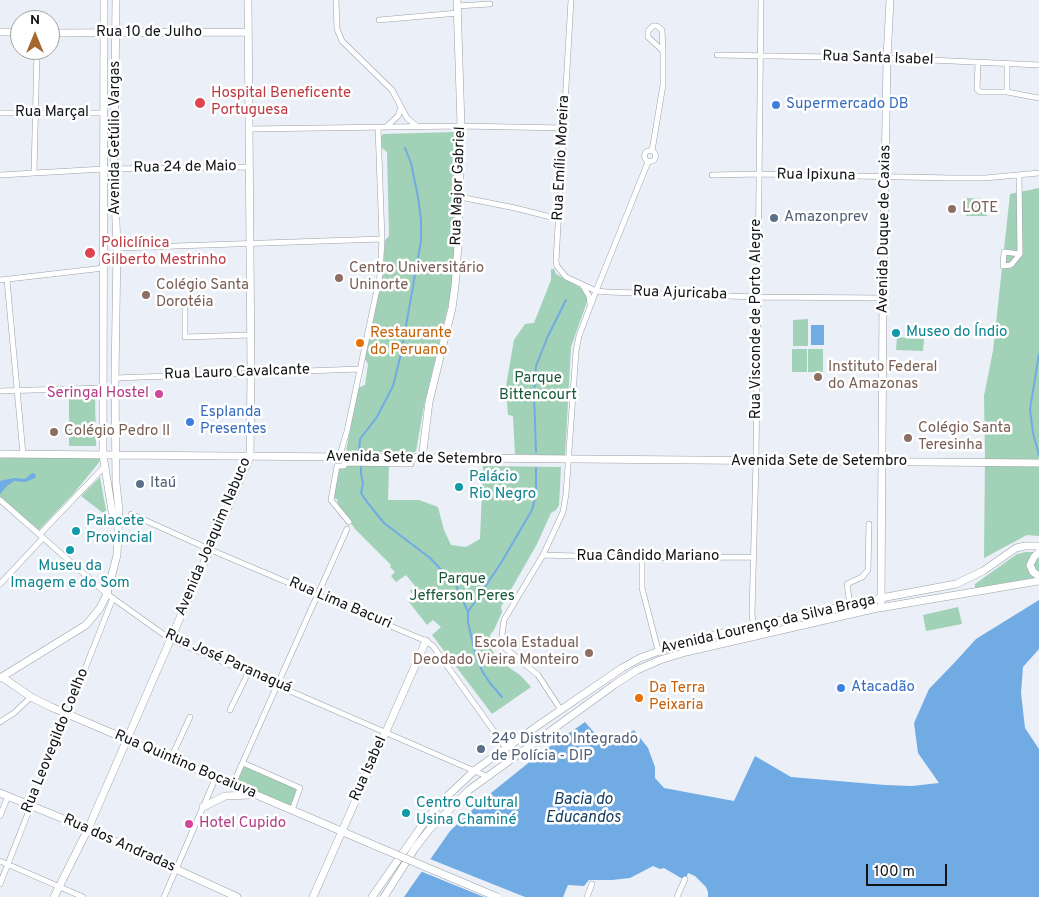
<!DOCTYPE html>
<html>
<head>
<meta charset="utf-8">
<style>
  body { margin:0 }
  #map { position:relative; width:1039px; height:897px; overflow:hidden; background:#eaeff8; font-family:Overpass,sans-serif }
  canvas { display:block }
  .north { position:absolute; left:10px; top:10px; width:50px; height:50px; box-sizing:border-box; background:#fff; border:1px solid #a0a1a2; border-radius:50%; rotate:0deg; font-size:14px; font-weight:700; line-height:20px; text-align:center; color:#111316 }
  .north::after { content:''; display:block; margin:auto; width:18px; height:22px; background:#a5672d; clip-path:polygon(50% 0,100% 100%,50% 72%,0 100%) }
  .scale { position:absolute; left:866px; top:864px; width:81px; height:22px; box-sizing:border-box; border:2px solid #111316; border-top:0; padding-left:6px; font-size:15px; line-height:18px; white-space:nowrap; color:#111316; -webkit-text-stroke:4px #fff; paint-order:stroke }
</style>
</head>
<body>
<div id="map">
<canvas width="1039" height="897"></canvas>
<div class="north">N</div>
<div class="scale">100 m</div>
</div>
<script>
const ctx = document.querySelector('canvas').getContext('2d');
ctx.lineJoin = 'round';
function paint(path, color) { ctx.fillStyle = color; ctx.fill(path, 'evenodd'); }
const poly = rows => new Path2D(rows.map(r => 'M' + r).join(''));
function trace(path, color, width, dash) { ctx.strokeStyle = color; ctx.lineWidth = width; ctx.lineCap = dash ? 'butt' : 'round'; ctx.setLineDash(dash || []); ctx.stroke(path); }
function write(font, color, halo, rows, align = 'center') {
  ctx.font = font + ' Overpass,sans-serif'; ctx.lineWidth = 5; ctx.setLineDash([]); ctx.textBaseline = 'middle'; ctx.strokeStyle = halo; ctx.fillStyle = color; for (const [text, x, y, turn = 0] of rows) {
    ctx.save(); ctx.translate(x, y); ctx.rotate((+turn || 0) * Math.PI / 180); ctx.textAlign = isNaN(turn) ? turn : align; if (halo) ctx.strokeText(text, 0, 0); ctx.fillText(text, 0, 0); ctx.restore();
  }
}
paint(poly([
  [454,132,454,265,450,298,424,406,416,451,413,453,346,451,358,388,365,385,368,364,365,359,383,270,385,240,389,236,387,152,382,148,381,137,383,134],
  [1039,188,1039,536,1027,535,984,558,985,457,984,396,993,351,1010,194],
  [967,198,987,199,987,216,966,216],
  [551,269,554,269,556,274,581,288,588,299,571,347,565,456,515,454,513,416,508,415,506,386,514,340,525,324,534,323,551,280],
  [808,319,808,346,793,346,793,320],
  [897,337,924,339,923,351,896,350],
  [792,349,807,349,807,372,792,372],
  [808,349,823,349,823,372,808,372],
  [69,394,95,394,96,446,69,446],
  [0,457,102,458,97,465,74,493,39,530,0,498],
  [346,464,389,465,388,500,419,500,438,507,444,530,451,545,466,547,480,539,483,466,561,467,559,505,556,510,551,513,537,544,501,607,502,612,494,630,490,635,492,650,498,660,520,675,531,687,492,714,432,635,441,627,433,620,427,625,409,602,415,597,410,591,415,586,406,575,396,582,391,576,395,572,390,567,391,565,355,529,338,504,337,499,333,498,337,468],
  [100,477,107,516,81,496],
  [1026,552,1039,552,1039,577,975,588,975,584,1017,554],
  [958,607,962,624,926,631,923,615],
  [244,765,300,789,293,807,237,783]
]), '#a1d1b6');
paint(poly([
  [811,325,824,325,824,345,811,345],
  [32,473,35,474,36,477,33,479,25,482,14,481,7,486,0,494,0,481,14,478,25,479],
  [1039,600,1039,649,1023,667,1021,693,1025,728,1039,749,1039,897,708,897,708,892,706,887,695,876,688,873,686,878,681,878,664,868,660,869,653,866,630,878,612,880,589,880,584,886,568,885,563,897,404,897,450,831,486,797,542,752,585,722,598,737,611,745,634,730,648,748,655,767,655,778,664,788,734,801,755,756,791,777,885,785,912,786,939,783,918,753,914,723,929,689,956,661,976,639]
]), '#71abe4');
paint(poly([
  [430,859,525,897,484,897,420,871]
]), '#eaeff8');
trace(poly([
  [1039,354,1030,409,1033,433,1039,455],
  [359,451,360,439,377,417,393,386,401,354,421,241,421,220,418,197,411,163,405,148],
  [536,452,534,394,536,366,548,336,566,300],
  [361,465,361,474,363,483,361,493,367,502,384,523,430,558,456,585,468,612,468,622,474,649,482,671,490,683,502,697],
  [468,612,501,563,532,510,536,495,536,468]
]), '#71abe4', 2);
const street = poly([
  [336,0,337,29,342,41,392,90,407,118,417,126],
  [457,6,490,4],
  [379,20,458,13],
  [653,26,657,26,662,30,663,51,648,37,648,31,653,26],
  [717,55,887,58,1039,65],
  [978,63,977,89,980,92,1007,92,1039,98],
  [1007,92,1007,64],
  [0,113,104,113],
  [386,127,398,116,401,108],
  [250,129,461,126,564,128],
  '644.5 156a5.5 5.5 0 1 1 11 0a5.5 5.5 0 1 1-11 0Z',
  [652,151,663,85,663,51],
  [648,162,596,291,607,292,757,297,883,298],
  [34,173,37,50],
  [0,175,104,169,250,167],
  [712,175,759,174,951,178,985,178,1039,173],
  [1019,175,1020,254,1004,252,1003,266,1011,265,1020,254],
  [460,197,515,208,559,219],
  [117,248,382,239],
  [0,280,104,268],
  [7,280,23,454],
  [583,286,589,296,590,304],
  [185,302,185,337,251,335],
  [115,378,360,369],
  [0,391,103,388],
  [339,458,347,431,380,275,382,239,378,127],
  [0,500,107,594,170,639,486,776],
  [131,514,211,550,426,641,433,646,506,748],
  [349,522,331,500,337,466,344,466,344,463,411,464],
  [40,534,105,466],
  [543,555,642,558,754,557],
  [642,558,642,588,658,650],
  [0,584,43,538],
  [850,605,847,584,862,577,868,570,869,524],
  [755,637,752,614,756,461,761,0],
  [230,710,248,673],
  [561,710,538,675,505,648,502,635,504,620,543,555,563,512,566,494,576,351,579,336,596,291,566,277,557,266,556,261,571,0],
  [0,722,14,713,31,697],
  [171,758,190,717],
  [243,763,300,788,292,810],
  [233,784,347,529],
  [0,816,8,796],
  [0,861,83,897],
  [0,884,113,598],
  [164,897,216,777],
  [587,897,592,884],
  [677,897,685,879]
]);
const secondary = poly([
  [104,0,103,455,112,511,118,524],
  [0,32,20,32],
  [50,33,247,32],
  [0,454,1039,463],
  [422,459,429,402,452,308,455,286,458,245,461,126,457,0],
  [1039,552,1034,557,1030,565,1033,572,1039,576],
  [881,602,883,298,887,58,890,0],
  [2,677,31,697,51,707,376,846],
  [0,678,86,625,100,608,107,594,117,555,119,510,116,483,115,378,117,248,114,169,116,0],
  [0,793,88,829,237,897],
  [203,807,225,796,251,795],
  [54,897,88,829,250,457,251,373,248,0],
  [313,897,426,641],
  [372,897,421,827,440,803,475,770,543,722,622,668,640,658,687,641,881,598,956,584,983,571,1016,548,1025,546,1039,546],
  [384,897,415,848,429,830,469,790,614,685,637,670,660,660,686,652,873,609,1039,581]
]);
trace(street, '#9ba0a8', 6);
trace(secondary, '#9ba0a8', 8);
trace(street, '#fff', 5);
trace(secondary, '#fff', 7);
const secondaryBridge = poly([
  [376,846,497,897]
]);
trace(secondaryBridge, '#9ba0a8', 8, []);
trace(secondaryBridge, '#fff', 7);
for (const [x, y, r, color] of [
  [200,103,6,"#e0444e"],
  [776,105,5,"#3f7fe0"],
  [952,209,5,"#8d6e63"],
  [774,218,5,"#5c6f8a"],
  [90,253,6,"#e0444e"],
  [339,278,5,"#8d6e63"],
  [146,295,5,"#8d6e63"],
  [896,333,5,"#0f9aa8"],
  [360,343,5,"#e8710a"],
  [818,377,5,"#8d6e63"],
  [159,394,5,"#d1479c"],
  [190,422,5,"#3f7fe0"],
  [54,432,5,"#8d6e63"],
  [908,438,5,"#8d6e63"],
  [140,484,5,"#5c6f8a"],
  [459,487,5,"#0f9aa8"],
  [76,531,5,"#0f9aa8"],
  [70,550,5,"#0f9aa8"],
  [589,653,5,"#8d6e63"],
  [841,688,5,"#3f7fe0"],
  [639,698,5,"#e8710a"],
  [481,749,5,"#5c6f8a"],
  [406,813,5,"#0f9aa8"],
  [189,824,5,"#d1479c"]
]) { const dot = new Path2D(); dot.arc(x, y, r, 0, 2 * Math.PI); ctx.fillStyle = color; ctx.fill(dot); trace(dot, '#fff', 2); }
write('15px', '#111316', '#fff', [
  ["Rua 10 de Julho",149,33],
  ["Rua Santa Isabel",878,59,2],
  ["Rua Marçal",52,113],
  ["Avenida Getúlio Vargas",116,138,-90],
  ["Rua Emílio Moreira",562,158,-87],
  ["Rua 24 de Maio",185,168,-1],
  ["Rua Ipixuna",816,176,1],
  ["Rua Major Gabriel",459,186,-88],
  ["Avenida Duque de Caxias",885,229,-89],
  ["Rua Ajuricaba",680,294,2],
  ["Rua Visconde de Porto Alegre",757,319,-90],
  ["Rua Lauro Cavalcante",237,373,-2],
  ["Avenida Sete de Setembro",414,459,1],
  ["Avenida Sete de Setembro",819,462],
  ["Avenida Joaquim Nabuco",214,537,-67],
  ["Rua Cândido Mariano",648,557],
  ["Rua Lima Bacuri",340,604,23],
  ["Avenida Lourenço da Silva Braga",768,625,-13],
  ["Rua José Paranaguá",228,662,24],
  ["Rua Leovegildo Coelho",56,741,-68],
  ["Rua Quintino Bocaiuva",185,765,23],
  ["Rua Isabel",369,769,-66],
  ["Rua dos Andradas",119,844,24]
]);
write('15px', '#be3a42', '#fff', [
  ["Hospital Beneficente",211,94],
  ["Portuguesa",211,111],
  ["Policlínica",101,244],
  ["Gilberto Mestrinho",101,261]
], 'left');
write('15px', '#366cbe', '#fff', [
  ["Supermercado DB",786,105],
  ["Esplanda",200,413],
  ["Presentes",200,430],
  ["Atacadão",851,688]
], 'left');
write('15px', '#785e54', '#fff', [
  ["LOTE",962,209],
  ["Centro Universitário",349,269],
  ["Uninorte",349,286],
  ["Colégio Santa",156,286],
  ["Dorotéia",156,303],
  ["Instituto Federal",828,368],
  ["do Amazonas",828,385],
  ["Colégio Santa",918,429],
  ["Teresinha",918,446],
  ["Colégio Pedro II",64,432],
  ["Escola Estadual",579,644,"right"],
  ["Deodado Vieira Monteiro",579,661,"right"]
], 'left');
write('15px', '#4e5e75', '#fff', [
  ["Amazonprev",784,218],
  ["Itaú",150,484],
  ["24º Distrito Integrado",491,740],
  ["de Polícia - DIP",491,757]
], 'left');
write('15px', '#0d838f', '#fff', [
  ["Museo do Índio",906,333],
  ["Palácio",469,478],
  ["Rio Negro",469,495],
  ["Palacete",86,522],
  ["Provincial",86,539],
  ["Museu da",70,567,"center"],
  ["Imagem e do Som",70,584,"center"],
  ["Centro Cultural",416,804],
  ["Usina Chaminé",416,821]
], 'left');
write('15px', '#c56008', '#fff', [
  ["Restaurante",370,334],
  ["do Peruano",370,351],
  ["Da Terra",649,689],
  ["Peixaria",649,706]
], 'left');
write('15px', '#18573b', '#fff', [
  ["Parque",538,379],
  ["Bittencourt",538,396],
  ["Parque",462,580],
  ["Jefferson Peres",462,597]
]);
write('15px', '#b23c85', '#fff', [
  ["Seringal Hostel",149,394],
  ["Hotel Cupido",199,824,"left"]
], 'right');
write('italic 16px', '#133d62', '#fff', [
  ["Bacia do",583,801],
  ["Educandos",583,819]
]);
</script>
</body>
</html>
